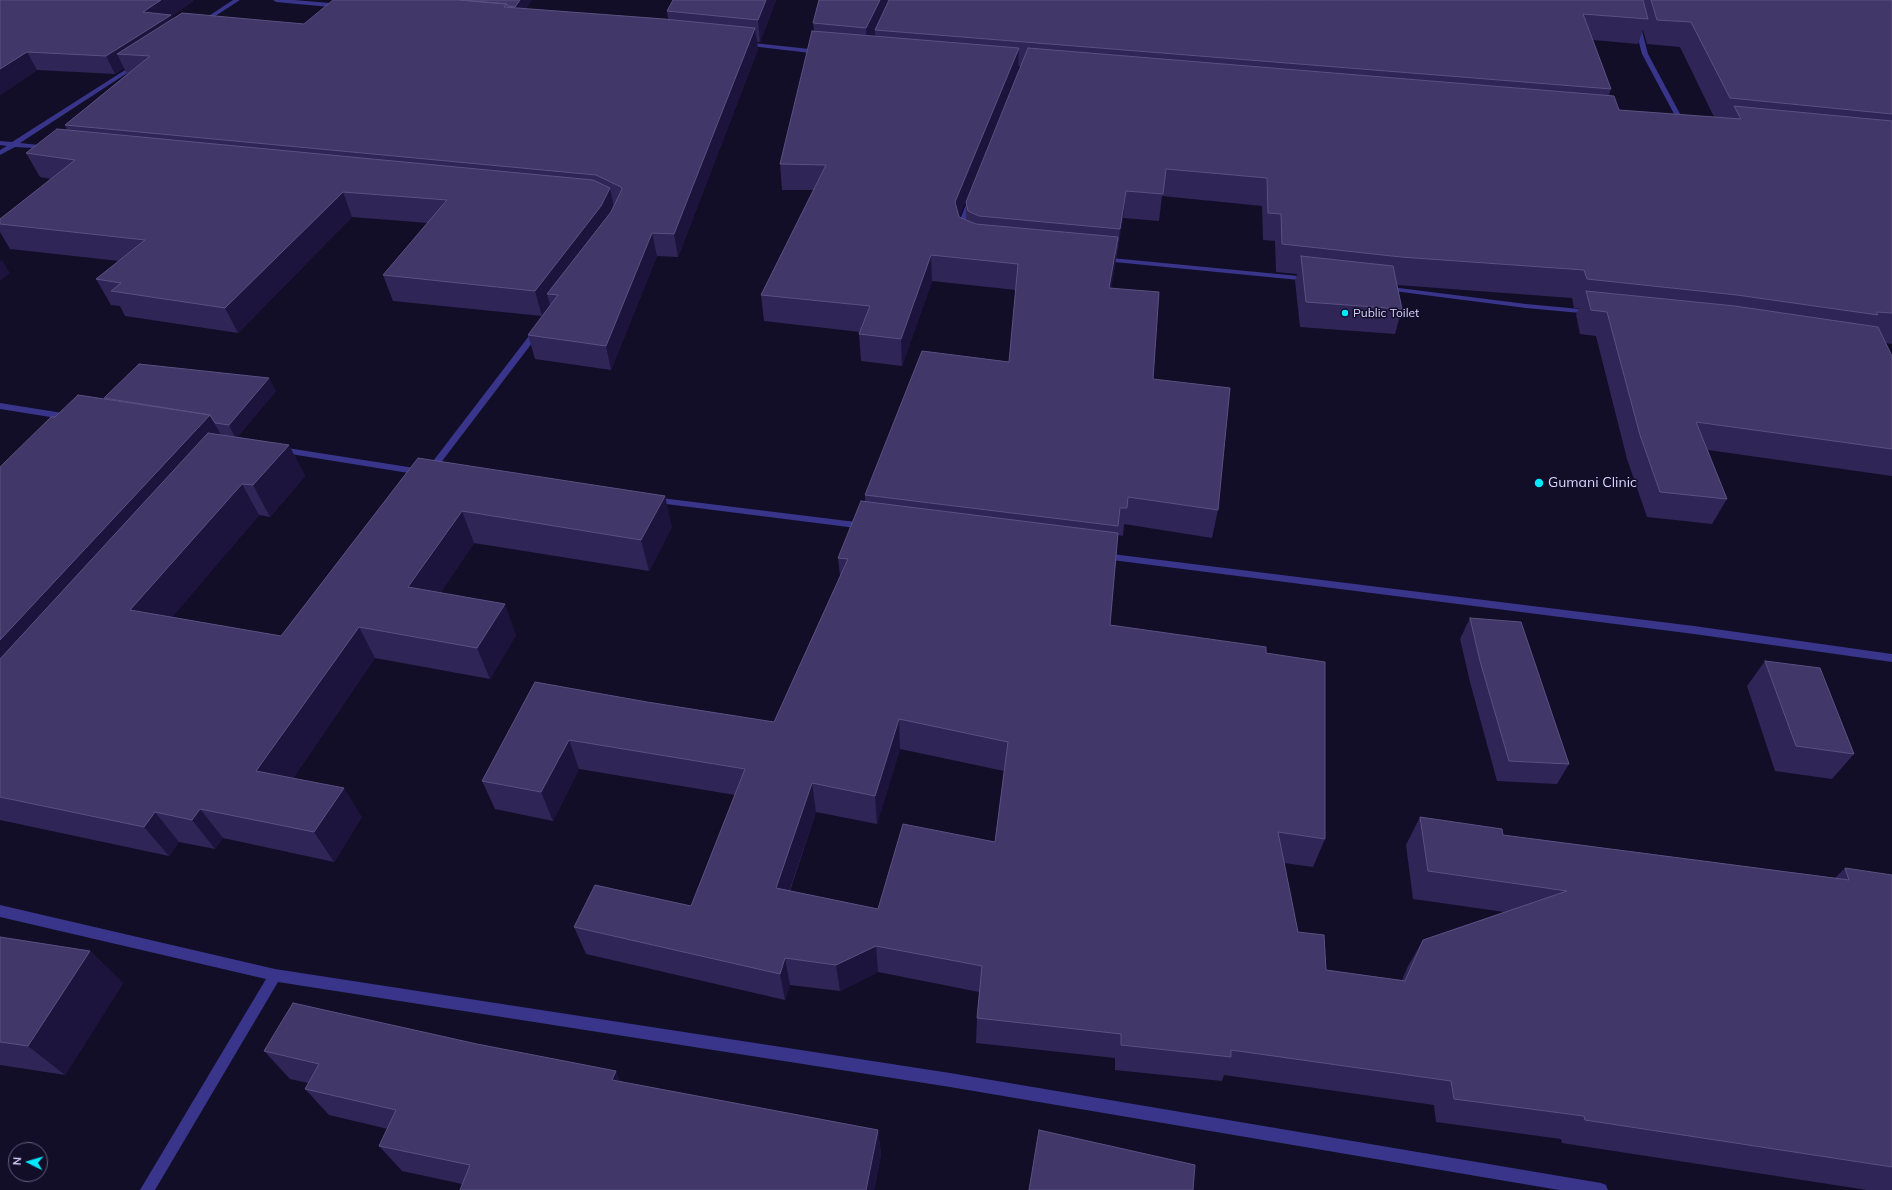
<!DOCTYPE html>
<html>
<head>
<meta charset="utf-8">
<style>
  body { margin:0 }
  #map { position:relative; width:1892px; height:1190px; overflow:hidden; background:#120e28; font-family:Mulish,sans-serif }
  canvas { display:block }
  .north { position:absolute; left:8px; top:1142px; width:40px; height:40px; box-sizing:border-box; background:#120e28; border:1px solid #625e7e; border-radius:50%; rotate:275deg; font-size:11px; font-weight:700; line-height:16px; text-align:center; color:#d9d5ff }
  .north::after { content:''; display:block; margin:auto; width:14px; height:18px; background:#01e8ff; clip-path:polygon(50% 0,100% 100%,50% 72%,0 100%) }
</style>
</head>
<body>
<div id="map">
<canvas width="1892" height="1190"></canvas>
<div class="north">N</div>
</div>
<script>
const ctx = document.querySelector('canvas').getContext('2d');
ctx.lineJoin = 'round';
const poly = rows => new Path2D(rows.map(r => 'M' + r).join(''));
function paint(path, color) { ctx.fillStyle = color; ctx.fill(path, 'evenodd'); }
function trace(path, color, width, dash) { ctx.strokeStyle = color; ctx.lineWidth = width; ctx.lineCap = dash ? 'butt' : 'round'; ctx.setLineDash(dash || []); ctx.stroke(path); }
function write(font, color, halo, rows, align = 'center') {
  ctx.font = font + ' Mulish,sans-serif'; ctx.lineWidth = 3; ctx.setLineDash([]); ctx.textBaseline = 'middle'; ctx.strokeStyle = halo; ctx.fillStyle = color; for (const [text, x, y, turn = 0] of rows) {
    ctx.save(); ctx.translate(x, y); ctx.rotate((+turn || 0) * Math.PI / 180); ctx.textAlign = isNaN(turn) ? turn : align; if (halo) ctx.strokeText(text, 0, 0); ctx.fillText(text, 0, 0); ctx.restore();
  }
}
paint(poly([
  [233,0,240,0,203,24,198,23,233,0],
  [273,0,294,0,341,4,344,6,341,8,276,2,273,0],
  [1628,0,1634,0,1648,54,1686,125,1685,126,1680,125,1642,54,1628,0],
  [744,42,819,50,822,52,819,54,742,45,741,44,744,42],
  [136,63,138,64,138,66,20,143,48,146,50,147,50,149,15,147,0,155,0,150,7,146,0,145,0,141,12,142,136,63],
  [968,200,975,202,964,231,957,233,956,229,968,200],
  [1101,257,1309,277,1313,279,1309,281,1104,261,1101,261,1101,257],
  [1383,286,1526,304,1591,310,1595,312,1591,314,1526,308,1386,290,1383,290,1383,286],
  [535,328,538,328,542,330,433,473,427,473,425,471,427,469,535,328],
  [0,403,69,414,73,417,69,420,0,409,0,403],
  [281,447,421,469,426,472,421,475,278,452,277,450,278,448,281,447],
  [653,497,864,523,869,526,864,529,650,502,648,500,650,498,653,497],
  [1104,553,1694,626,1892,654,1892,662,1694,634,1104,559,1099,556,1104,553],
  [0,905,275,969,950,1073,1601,1183,1606,1185,1608,1190,1559,1190,950,1087,278,982,155,1190,140,1190,266,979,0,917,0,905]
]), '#38358a');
paint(poly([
  [0,0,193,1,172,16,173,19,304,24,532,0,525,9,668,19,667,11,673,0,776,0,760,42,757,42,758,49,678,257,657,256,611,370,535,359,528,335,550,305,542,316,393,301,383,275,428,223,352,217,238,333,125,316,120,306,111,305,96,279,119,261,10,249,0,232,0,219,51,179,40,177,26,153,67,130,65,125,127,74,124,68,115,74,37,70,0,95],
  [819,0,1892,0,1892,344,1886,343,1892,356,1892,476,1708,450,1727,499,1712,524,1647,517,1627,459,1596,336,1580,334,1576,315,1579,308,1574,308,1572,298,1397,285,1402,309,1395,334,1300,327,1295,281,1297,274,1276,272,1275,241,1263,240,1262,206,1162,196,1159,221,1123,218,1111,289,1153,379,1218,510,1212,538,1124,524,1123,536,1118,535,1110,625,1266,653,1325,839,1313,867,1284,863,1298,932,1326,970,1402,980,1408,966,1423,940,1504,912,1413,899,1406,845,1420,817,1503,835,1835,878,1845,868,1892,875,1892,1190,1867,1190,1562,1143,1561,1139,1436,1122,1434,1105,1224,1075,1222,1081,1115,1070,1115,1058,976,1043,977,1018,979,992,878,972,840,991,790,985,785,1000,586,954,574,927,691,906,735,795,579,769,553,821,495,809,482,781,647,702,774,722,840,576,838,558,865,502,865,495,1009,362,1016,290,932,281,902,366,861,361,859,334,860,332,764,321,761,295,813,190,782,190,780,164,814,31,813,23],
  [1643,30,1647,44,1680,47,1714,117,1619,110,1609,95,1611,89,1593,40,1638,44],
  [1018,66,1021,67,966,202,966,220,959,217,1018,72],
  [900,749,1004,771,995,842,878,909,790,891,816,812,877,824],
  [276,391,237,437,289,445,305,476,270,517,259,515,172,617,281,636,418,458,672,527,649,571,474,543,440,593,516,635,490,679,375,658,293,778,362,817,334,862,223,838,215,849,179,842,169,856,0,820,0,467,55,417],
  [1470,618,1569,764,1557,784,1497,781,1470,682,1460,639],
  [1765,661,1854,754,1832,779,1775,771,1747,686],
  [0,937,90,951,123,983,65,1075,0,1065],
  [264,1051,621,1082,878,1130,881,1155,874,1190,460,1190,462,1184,402,1171,379,1146,388,1129,329,1115,305,1089,308,1083,290,1079]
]), '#2f2557');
paint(poly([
  [161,0,193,0,193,1,172,16,179,33,117,54,124,68,115,74,106,56,143,12],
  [520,0,532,0,517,18,515,7],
  [766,0,776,0,760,42,758,20],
  [880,0,892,0,875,30,875,36,867,53,866,28],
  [755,28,758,49,678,257,674,234],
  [1019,48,1018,72,955,228,955,202],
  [27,52,37,70,0,95,0,69],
  [610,188,615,213,547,294,550,305,542,316,535,291],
  [1126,191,1123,218,1117,257,1120,229],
  [343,192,352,217,238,333,225,308],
  [652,233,657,256,611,370,606,346],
  [1118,237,1115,264,1107,315,1109,288],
  [931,255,932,281,902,366,901,339],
  [2,260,10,273,0,281,0,261],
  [269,378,276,391,236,439,229,425],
  [210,415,227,446,0,701,0,640],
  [289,445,305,476,270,517,253,485],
  [242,484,259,515,152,641,130,610],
  [665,496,672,527,649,571,641,540],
  [462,511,474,543,422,619,408,587],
  [505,604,516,635,490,679,477,648],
  [359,627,375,658,277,801,256,771],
  [899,719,900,749,877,824,875,796],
  [569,740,579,769,553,821,541,792],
  [812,783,816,812,781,915,776,888],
  [344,788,362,817,334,862,314,832],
  [200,809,223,838,215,849,192,820],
  [155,812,179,842,169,856,144,827],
  [876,946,878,972,840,991,836,965],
  [90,951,123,983,65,1075,28,1046],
  [785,958,790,985,785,1000,780,974],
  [616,1071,628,1098,612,1080],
  [878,1130,881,1155,874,1190,866,1190]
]), '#1c143c');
const building = poly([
  [0,0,161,0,143,12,171,15,106,56,27,52,0,69,0,0],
  [333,0,460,0,507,4,504,7,664,19,755,28,674,234,652,233,606,346,528,335,558,295,547,294,611,212,622,189,621,187,596,175,65,125,150,56,117,54,182,13,304,24,333,0],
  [460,0,520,0,515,7,507,6,507,4,460,0],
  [673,0,766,0,758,20,667,11,673,0],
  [819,0,880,0,866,28,813,23,819,0],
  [889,0,1643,0,1648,19,1583,14,1611,89,875,30,889,0],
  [1651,0,1892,0,1892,114,1730,98,1691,22,1657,20,1651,0],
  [812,31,1019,48,955,202,959,217,976,224,1118,237,1109,288,1159,292,1153,379,1230,388,1218,510,1128,497,1127,508,1120,508,1118,526,865,495,922,351,1009,362,1018,264,931,255,901,339,859,334,870,306,761,295,826,165,780,164,812,31],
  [1028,48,1614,96,1619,110,1741,119,1734,106,1892,121,1892,313,1876,312,1878,315,1737,295,1587,279,1584,270,1401,257,1282,244,1281,214,1268,213,1267,178,1166,169,1163,194,1126,191,1120,229,979,216,968,211,966,202,1028,48],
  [57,129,593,180,610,188,601,206,535,291,383,275,447,200,343,192,225,308,111,291,121,283,96,279,145,240,0,224,0,219,75,160,26,153,57,129],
  [1301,256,1393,266,1402,309,1306,302,1301,256],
  [1586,291,1735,306,1878,327,1892,356,1892,449,1696,422,1727,499,1660,492,1640,435,1607,312,1591,310,1586,291],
  [139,364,269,378,229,425,215,423,210,415,104,398,139,364],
  [78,395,210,415,0,640,0,467,51,417,55,417,78,395],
  [208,433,289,445,253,485,242,484,130,610,281,636,418,458,665,496,641,540,462,511,408,587,505,604,477,648,359,627,256,771,344,788,314,832,200,809,192,820,155,812,144,827,0,797,0,659,208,433],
  [861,501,1118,533,1110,625,1266,647,1266,653,1325,662,1325,839,1278,832,1298,932,1324,935,1326,970,1405,981,1423,940,1567,891,1428,871,1420,817,1502,829,1503,835,1849,880,1845,868,1892,875,1892,1167,1585,1120,1584,1116,1454,1099,1451,1081,1231,1050,1231,1057,1121,1045,1121,1034,977,1018,982,966,876,946,836,965,785,958,780,974,574,927,595,885,691,906,745,769,569,740,541,792,482,781,535,682,647,702,774,722,848,559,838,558,861,501],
  [899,719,1008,742,995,842,903,824,878,909,776,888,812,783,875,796,899,719],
  [1470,618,1521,622,1569,764,1509,761,1480,661,1470,618],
  [1765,661,1820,668,1854,754,1796,746,1765,661],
  [0,937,90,951,28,1046,0,1042,0,937],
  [293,1003,477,1044,616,1071,612,1080,878,1130,866,1190,460,1190,470,1165,379,1146,396,1110,305,1089,319,1064,264,1051,293,1003],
  [1039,1130,1195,1165,1193,1190,1029,1190,1039,1130]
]);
paint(building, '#413869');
trace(building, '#595180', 1);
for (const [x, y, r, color] of [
  [1345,313,4,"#01e8ff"],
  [1539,483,5,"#01e8ff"]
]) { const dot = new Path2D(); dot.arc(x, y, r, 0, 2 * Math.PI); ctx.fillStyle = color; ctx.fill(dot); trace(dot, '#120e28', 1.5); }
write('12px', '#d9d5ff', '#120e28', [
  ["Public Toilet",1353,313]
], 'left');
write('14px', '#d9d5ff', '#120e28', [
  ["Gumani Clinic",1548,483]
], 'left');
</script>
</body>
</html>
